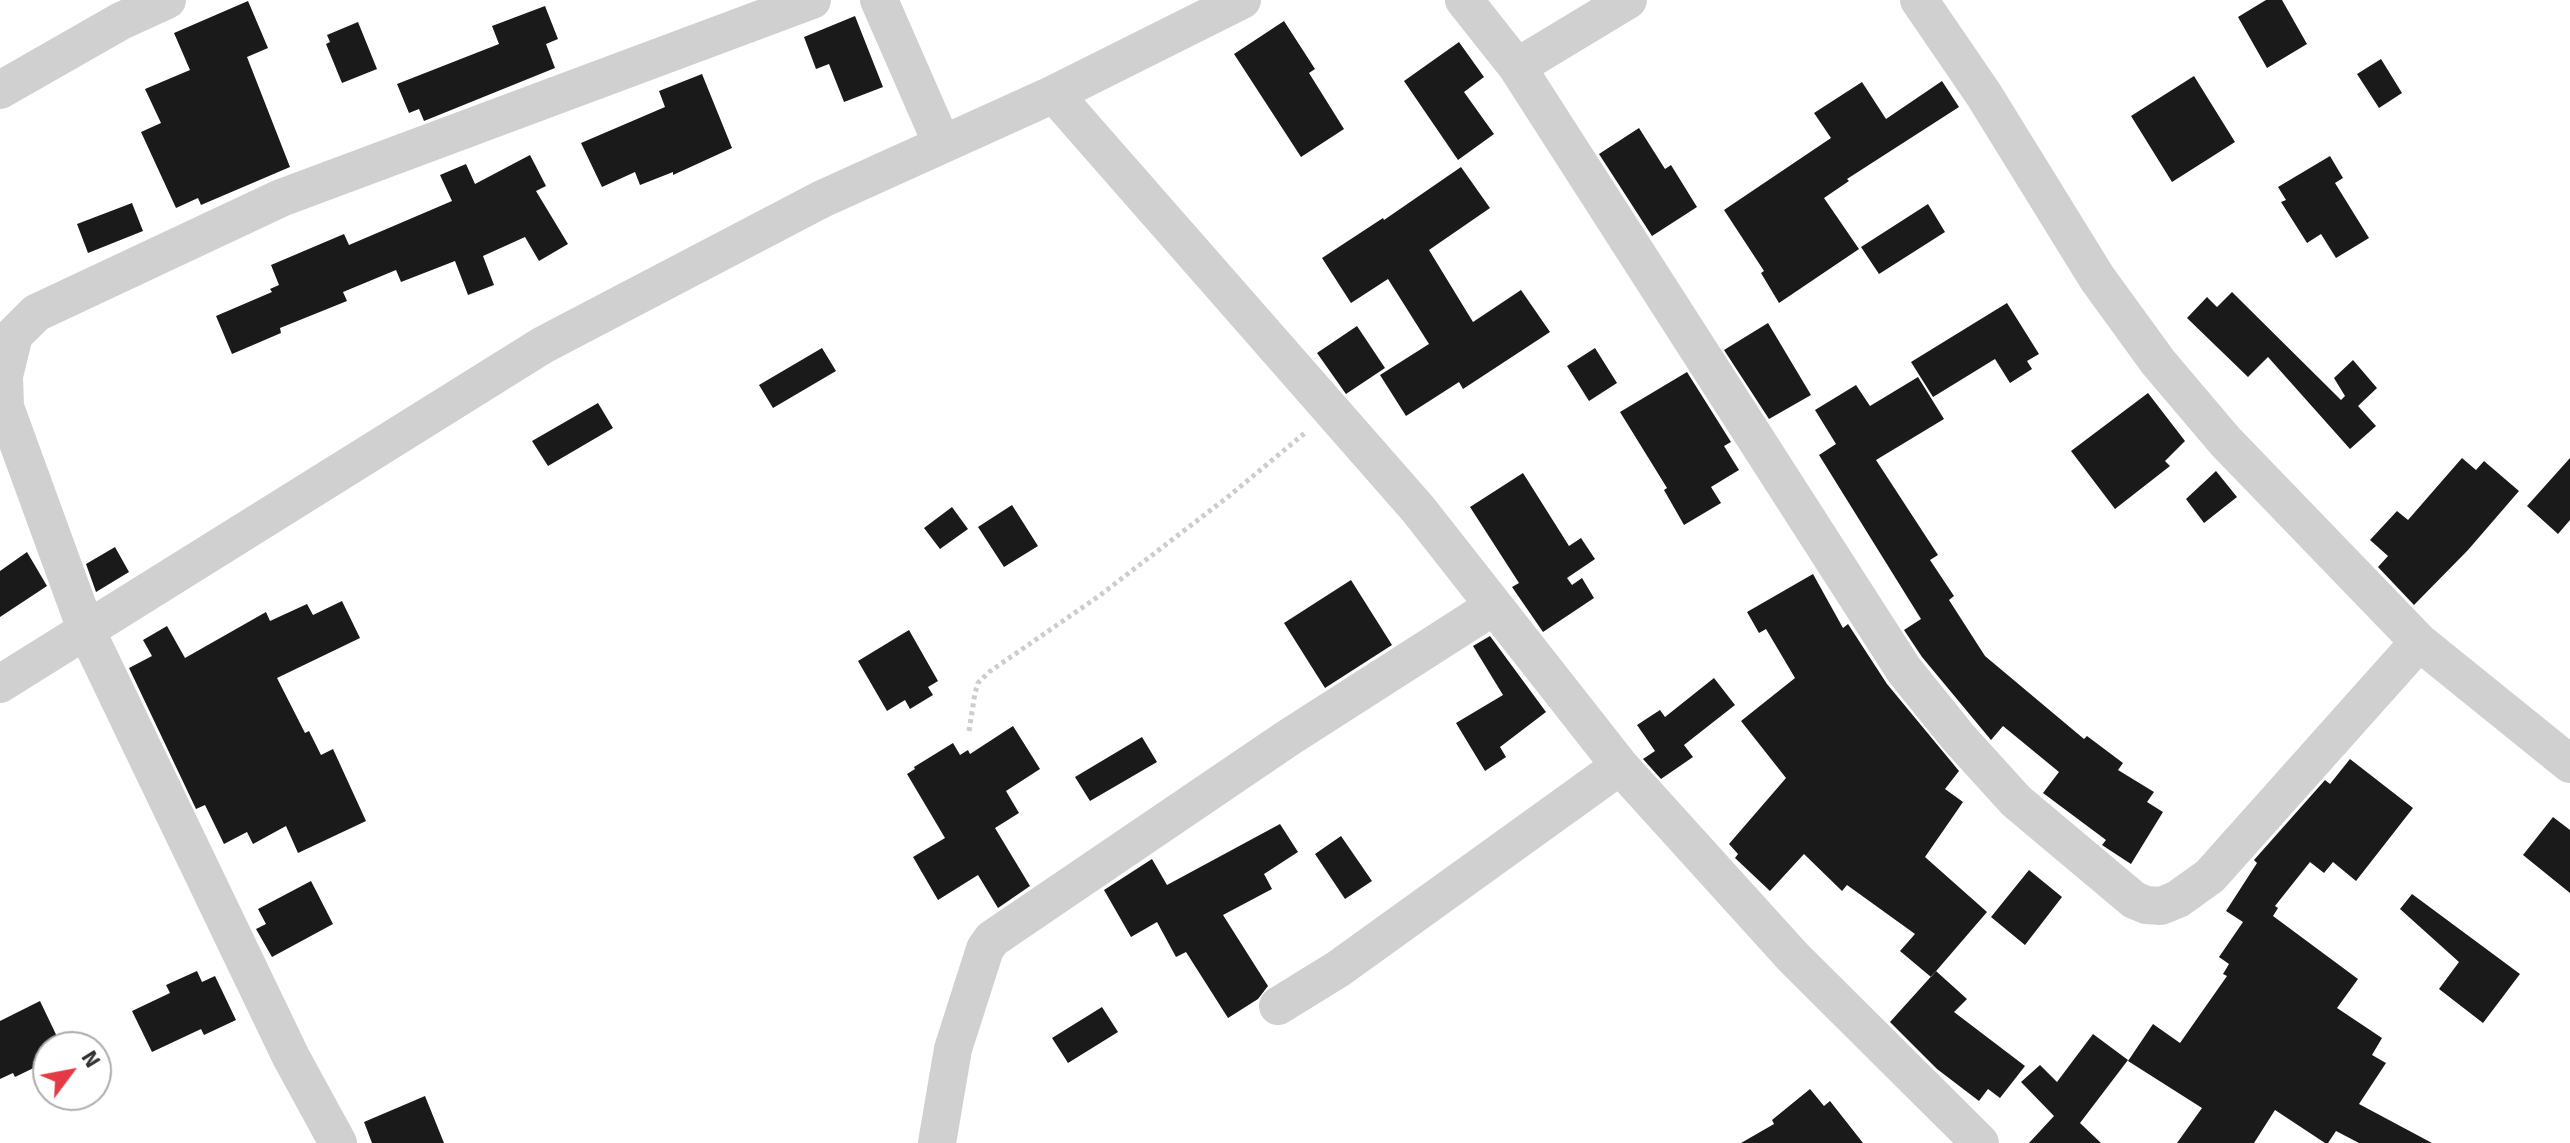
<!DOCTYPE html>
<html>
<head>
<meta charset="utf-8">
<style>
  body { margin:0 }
  #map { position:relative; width:2570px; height:1143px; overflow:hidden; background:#fff; font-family:Signika,sans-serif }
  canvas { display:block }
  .north { position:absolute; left:32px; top:1031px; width:80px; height:80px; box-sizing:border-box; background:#fff; border:2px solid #adadad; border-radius:50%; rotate:58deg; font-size:22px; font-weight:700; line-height:32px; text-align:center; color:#333 }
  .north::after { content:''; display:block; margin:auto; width:28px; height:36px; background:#e63946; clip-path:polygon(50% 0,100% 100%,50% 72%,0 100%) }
</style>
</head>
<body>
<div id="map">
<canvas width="2570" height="1143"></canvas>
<div class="north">N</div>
</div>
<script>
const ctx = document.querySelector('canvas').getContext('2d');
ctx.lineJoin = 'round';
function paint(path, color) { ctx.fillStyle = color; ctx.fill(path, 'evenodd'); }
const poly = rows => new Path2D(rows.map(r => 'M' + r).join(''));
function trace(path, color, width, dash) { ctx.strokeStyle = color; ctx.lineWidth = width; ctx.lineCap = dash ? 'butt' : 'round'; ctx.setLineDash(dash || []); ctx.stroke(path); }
paint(poly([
  [2266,0,2282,0,2307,44,2267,68,2238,17],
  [248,1,268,48,247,57,290,167,201,205,198,198,176,208,141,132,161,123,145,89,190,70,174,33],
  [545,6,558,39,546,44,555,68,424,121,419,109,409,113,397,84,499,44,492,26],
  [855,16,883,87,844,102,829,64,816,69,804,37],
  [1284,21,1315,69,1309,73,1344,129,1301,157,1234,54],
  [358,22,377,69,342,83,326,44,330,42,327,35],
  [1459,42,1484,77,1464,92,1494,134,1458,160,1404,81],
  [2381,59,2402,93,2379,108,2357,74],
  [702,74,732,148,673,175,673,172,640,185,635,172,602,187,581,143,665,107,659,91],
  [2194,76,2235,142,2172,182,2131,116],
  [1942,81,1959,107,1847,179,1849,181,1824,198,1859,249,1779,303,1761,273,1764,271,1724,210,1831,138,1814,113,1862,82,1886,119],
  [1639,128,1665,169,1671,165,1697,207,1652,236,1599,154],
  [530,155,546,186,536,191,568,244,539,261,525,237,483,256,494,285,468,295,455,261,401,282,396,270,343,292,347,301,280,328,281,333,232,354,216,316,272,292,270,289,279,285,271,265,344,234,349,245,452,201,440,175,466,164,475,184],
  [2330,156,2343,178,2335,183,2369,238,2336,258,2321,234,2307,243,2281,202,2286,200,2278,187],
  [1461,167,1490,208,1429,250,1473,322,1521,290,1550,332,1463,389,1459,382,1406,416,1380,375,1429,344,1388,279,1351,303,1322,258,1383,218,1384,220],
  [132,203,143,231,88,253,77,224],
  [1928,204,1945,232,1879,274,1861,247],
  [2232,292,2341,400,2345,396,2334,378,2353,360,2377,388,2358,406,2376,426,2350,449,2268,357,2248,377,2187,318,2207,297,2217,307],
  [2007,303,2039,354,2027,361,2032,369,2010,383,1995,359,1933,397,1911,362],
  [1768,323,1811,395,1769,419,1724,350],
  [1357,326,1385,368,1346,394,1317,353],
  [822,348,836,371,773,408,759,385],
  [1595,348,1617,383,1589,401,1567,366],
  [1687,372,1731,442,1724,446,1739,470,1711,487,1721,503,1684,525,1664,490,1667,488,1620,412],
  [1918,377,1944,419,1876,460,1938,555,1930,560,1954,596,1949,600,1985,656,2084,739,2087,736,2123,763,2118,770,2154,792,2147,802,2163,812,2131,864,2108,849,2102,845,2106,840,2043,793,2059,772,2003,726,1991,740,1922,657,1904,630,1921,619,1819,455,1836,444,1815,410,1856,385,1870,406],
  [2148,393,2185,441,2165,461,2170,466,2115,509,2071,451],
  [598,403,613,428,548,466,532,441],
  [2462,458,2476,470,2484,461,2519,491,2468,550,2414,605,2378,567,2388,556,2370,540,2397,511,2408,520],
  [2570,458,2570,520,2558,534,2527,506],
  [2216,471,2237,497,2204,523,2186,499],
  [1523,473,1569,546,1581,538,1595,559,1567,578,1572,585,1582,578,1594,598,1543,632,1512,587,1519,583,1470,507],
  [1012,505,1038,546,1004,567,978,527],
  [952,507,968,529,940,549,924,528],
  [115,547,129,572,96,592,86,564],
  [27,552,47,586,0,617,0,571],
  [1813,574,1843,628,1848,624,1887,684,1959,771,1945,789,1963,802,1925,857,1987,912,1931,977,1900,951,1915,934,1847,885,1842,891,1804,854,1770,891,1735,858,1738,854,1729,844,1786,778,1741,721,1795,678,1766,629,1759,633,1747,612],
  [1351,580,1392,645,1325,688,1284,623],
  [342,601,360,638,277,678,305,733,309,731,321,755,333,749,366,821,298,853,286,826,253,844,247,832,224,844,205,805,196,809,129,668,152,656,143,640,167,626,185,658,266,612,270,621,307,604,313,615],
  [909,630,938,681,928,687,933,695,910,709,905,700,887,711,858,661],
  [1490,636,1546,712,1500,747,1506,757,1485,771,1456,723,1503,695,1473,646],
  [1714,678,1735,705,1684,745,1693,757,1661,779,1643,759,1655,751,1637,725,1660,710,1665,717],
  [1013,726,1040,769,1006,791,1019,813,995,828,1030,886,998,908,978,875,938,900,913,857,945,838,907,774,915,769,914,767,953,743,960,755,968,750,970,754],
  [1142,737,1157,762,1090,801,1075,777],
  [2350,759,2413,808,2356,881,2333,862,2324,873,2310,862,2275,906,2278,908,2273,916,2358,979,2337,1008,2382,1038,2372,1055,2386,1063,2359,1104,2432,1143,2359,1143,2336,1131,2328,1143,2325,1143,2275,1110,2254,1143,2177,1143,2202,1108,2128,1061,2153,1024,2180,1043,2227,976,2223,974,2229,964,2219,957,2243,922,2226,911,2257,863,2254,860,2325,780,2330,784],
  [2553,817,2570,830,2570,893,2523,855],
  [1280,824,1298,852,1264,874,1272,889,1223,915,1268,986,1258,999,1228,1018,1186,952,1176,957,1157,922,1131,937,1104,890,1152,859,1167,885],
  [1341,836,1372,881,1345,899,1315,854],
  [2029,870,2062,897,2025,945,1991,917],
  [311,881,333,924,272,957,256,929,266,924,258,909],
  [2412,894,2520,974,2483,1023,2439,989,2459,962,2400,909],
  [197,971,202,982,215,976,236,1020,204,1035,201,1029,152,1052,132,1011,170,993,166,985],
  [1936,971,1967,999,1954,1012,2025,1066,2000,1098,1988,1089,1979,1101,1937,1069,1890,1022],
  [40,1001,62,1047,48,1047,48,1061,15,1077,13,1073,0,1079,0,1021],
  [1102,1007,1118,1032,1068,1063,1052,1038],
  [2093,1034,2128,1060,2080,1123,2101,1143,2029,1143,2054,1116,2021,1082,2040,1065,2057,1082],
  [1810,1089,1824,1106,1830,1101,1863,1143,1741,1143,1774,1124,1772,1120],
  [425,1096,444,1143,372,1143,364,1122]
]), '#1a1a1a');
trace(poly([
  [969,731,975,693,978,683,989,672,1099,596,1229,496,1306,432]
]), '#cdcdcd', 5, [4, 4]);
trace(poly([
  [879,0,942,144],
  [1464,0,1517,67,1904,670,1958,737,2016,801,2134,900,2146,905,2161,906,2178,899,2210,876,2419,642],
  [1919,0,1984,95,2097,278,2158,362,2225,441,2419,642,2570,764],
  [1517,67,1628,0],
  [0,90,121,21,167,0],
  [1054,94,1418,509,1620,766,1793,957,1980,1143],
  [0,684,543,345,822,199,1054,94,1242,0],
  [1278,1006,1338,969,1620,766],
  [338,1143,291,1057,87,632,5,407,4,376,14,335,36,313,281,198,812,0],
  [937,1143,953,1049,985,949,992,939,1288,738,1494,606]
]), '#d0d0d0', 38);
</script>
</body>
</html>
